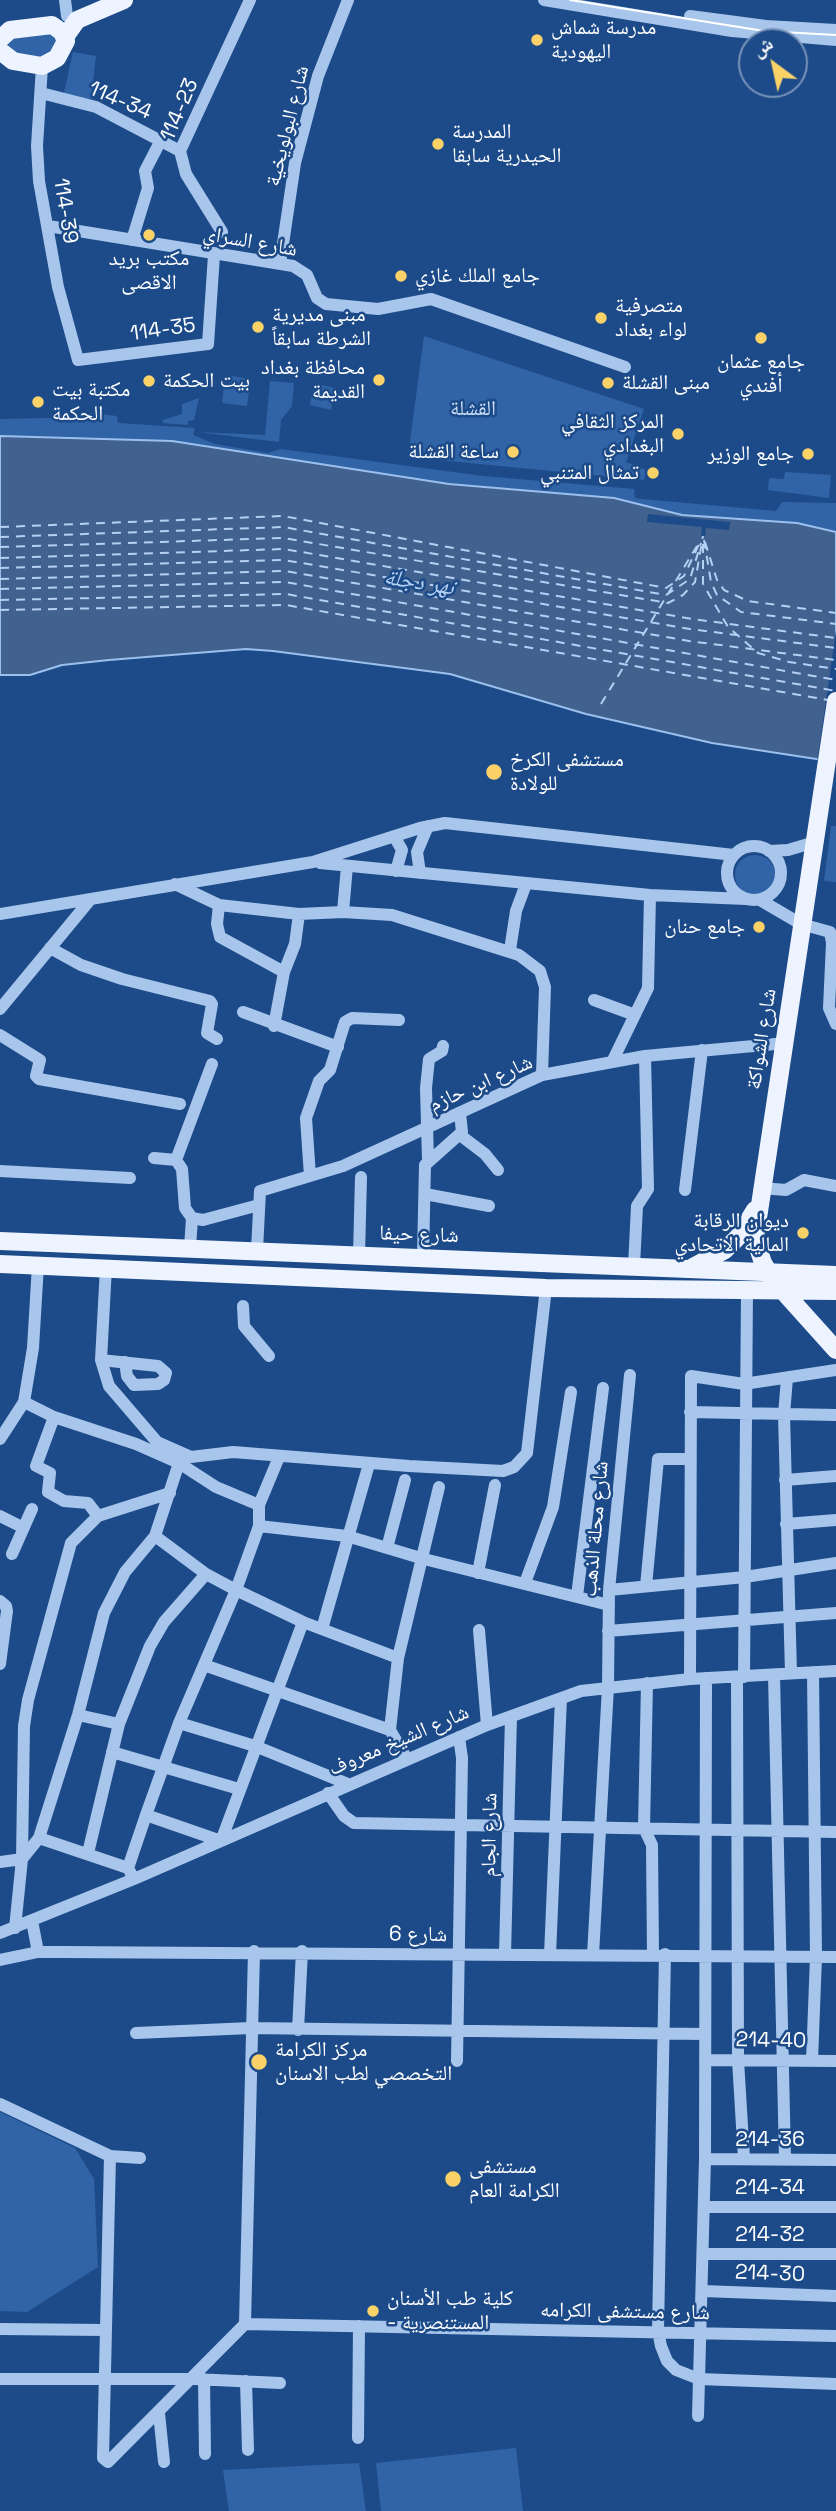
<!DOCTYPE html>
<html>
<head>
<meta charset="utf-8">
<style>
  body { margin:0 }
  #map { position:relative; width:836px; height:2511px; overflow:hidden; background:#1d4b89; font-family:"Space Grotesk","Noto Naskh Arabic",sans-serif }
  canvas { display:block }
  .north { position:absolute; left:738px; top:28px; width:70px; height:70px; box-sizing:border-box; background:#1d4b89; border:2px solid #7793b8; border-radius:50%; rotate:327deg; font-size:19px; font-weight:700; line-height:28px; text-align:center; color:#fff }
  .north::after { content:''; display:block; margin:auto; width:24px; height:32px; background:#fbd267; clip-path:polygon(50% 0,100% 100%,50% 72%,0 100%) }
</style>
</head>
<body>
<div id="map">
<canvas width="836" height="2511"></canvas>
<div class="north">ش</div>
</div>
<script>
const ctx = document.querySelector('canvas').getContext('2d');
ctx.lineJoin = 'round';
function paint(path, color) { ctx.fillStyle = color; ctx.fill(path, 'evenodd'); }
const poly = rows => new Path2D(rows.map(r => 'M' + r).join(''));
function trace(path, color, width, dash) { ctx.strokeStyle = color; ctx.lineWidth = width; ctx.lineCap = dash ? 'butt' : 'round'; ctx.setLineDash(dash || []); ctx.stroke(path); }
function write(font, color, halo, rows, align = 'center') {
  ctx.font = font + ' "Space Grotesk","Noto Naskh Arabic",sans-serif'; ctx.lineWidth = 5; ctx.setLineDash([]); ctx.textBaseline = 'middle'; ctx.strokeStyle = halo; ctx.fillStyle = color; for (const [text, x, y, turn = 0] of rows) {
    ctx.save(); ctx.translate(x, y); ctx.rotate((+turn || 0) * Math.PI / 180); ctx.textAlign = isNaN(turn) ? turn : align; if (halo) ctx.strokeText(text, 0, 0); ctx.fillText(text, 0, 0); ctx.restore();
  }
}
paint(poly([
  [46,31,55,36,59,45,44,59,22,59,5,47,8,38],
  [73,52,96,56,91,99,63,97],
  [424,336,644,409,626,462,646,470,644,480,408,457],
  [225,375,251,379,247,406,222,403],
  [270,381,294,383,292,406,281,420,279,442,198,432,265,435],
  [314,383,335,388,331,410,310,405],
  [199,398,194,420,188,421,188,425,163,423,163,420,182,414,182,404],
  [91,413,117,416,118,423,195,428,193,435,215,444,268,453,281,449,483,476,634,489,635,498,642,499,776,511,782,502,836,503,836,532,797,523,682,515,614,498,449,484,172,441,0,436,0,419,90,417],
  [785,472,831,475,829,498,768,490,769,478,784,479],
  [831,826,836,826,836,882,824,881],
  '735 875a20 20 0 1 1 40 0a20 20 0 1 1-40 0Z',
  [0,2112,75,2148,94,2179,98,2267,27,2312,0,2311],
  [516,2448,523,2511,381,2511,376,2463],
  [359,2463,366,2511,229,2511,223,2470]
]), '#3164a7');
const water = poly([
  [0,436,172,441,449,484,614,498,682,515,797,523,836,532,836,762,712,743,586,714,450,674,273,651,246,649,109,660,62,665,30,675,0,675,0,436]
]);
paint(water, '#41618f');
trace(water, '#9bc0ed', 2);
paint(poly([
  [648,514,730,522,729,530,706,528,705,536,701,536,702,527,647,522],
  [836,630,836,765,817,763]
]), '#1d4b89');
trace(poly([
  [0,527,283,516,666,588,684,576,701,540],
  [0,537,283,527,666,595,690,579,701,543],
  [704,540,711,582,717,595,741,612,836,624],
  [705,542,717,580,724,590,748,601,836,613],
  [703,544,703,584,728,627,758,653,789,662,836,669],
  [0,547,283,538,668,603,683,595,695,582,703,536],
  [0,558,284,549,692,619,836,638],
  [0,568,284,560,690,629,836,648],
  [0,579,285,571,689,641,836,660],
  [0,589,285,582,836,680],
  [0,600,286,594,836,691],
  [0,610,286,605,828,700],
  [601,704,697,546]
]), '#b4d0f3', 2, [9, 7]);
trace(poly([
  [65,0,67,16],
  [544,0,732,31,836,40],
  [690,16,766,26,836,30],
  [42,66,37,146,39,181,58,287,78,360,208,344,214,255],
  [41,93,96,107,180,151],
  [48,226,293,266,307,275,317,298,326,304,378,309,431,299,625,367],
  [222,232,186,174,180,151,250,0],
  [132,240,148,188,145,171,161,140],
  [280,264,295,163,318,76,348,0],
  [394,836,402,850,396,871],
  '727 873a27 27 0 1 1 54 0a27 27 0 1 1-54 0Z',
  [769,851,788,850,815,842],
  [320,863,650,895,746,899],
  [420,873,417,852,428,826],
  [175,884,219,905,299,914,343,912,392,915,519,955,540,971,545,987,542,1075],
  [760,900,801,924,830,932,832,943,829,1008,836,1024],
  [219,905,217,924,220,937,284,972],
  [343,912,347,866],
  [0,914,313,862,420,828,445,823,734,855],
  [50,948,81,965,122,979,210,1001,212,1004,207,1033,217,1039],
  [510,950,516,911,526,884],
  [594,1000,635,1015],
  [0,1009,90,900],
  [243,1012,338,1047],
  [274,1026,284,972,295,944,299,914],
  [0,1035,40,1060,36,1076,39,1079,180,1104],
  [612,1062,648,988,650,895],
  [460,1135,485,1154,498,1170],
  [154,1158,176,1160,182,1169,185,1208,192,1218,203,1220,259,1205],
  [176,1160,212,1064],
  [428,1160,426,1088,429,1059,442,1051,443,1046],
  [0,1171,130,1178],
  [310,1176,306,1118,319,1081,330,1070,345,1022,352,1018,399,1020],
  [761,1188,786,1190,804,1180,836,1186],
  [685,1190,702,1050],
  [425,1194,489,1206],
  [190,1248,192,1218],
  [257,1250,260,1191,343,1166,542,1075,645,1056,786,1043],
  [359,1255,361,1177],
  [423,1258,425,1165,462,1132,460,1113],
  [634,1266,637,1206,648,1189,645,1056],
  [106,1267,101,1360,109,1386,157,1442,191,1457,233,1452,409,1466,503,1471,514,1467,527,1453,546,1288],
  [243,1306,244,1326,269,1356],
  [101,1360,158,1366,166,1373,164,1380,158,1384,134,1385,127,1376,125,1362],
  [787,1378,784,1415,791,1673],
  [24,1402,54,1417,136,1444,179,1463,216,1487,259,1505],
  [690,1412,836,1415],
  [54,1417,36,1466,50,1473,48,1492,64,1501,88,1503,98,1516],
  [0,1439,24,1402,33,1348,38,1265],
  [785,1480,836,1476],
  [0,1516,22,1527],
  [786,1524,836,1520],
  [259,1526,347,1536,424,1559,609,1605],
  [155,1536,206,1574,236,1590,303,1622,398,1658],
  [387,1548,405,1480],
  [12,1554,32,1509],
  [478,1573,495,1485],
  [525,1583,553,1507,571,1392],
  [646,1586,658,1459,690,1459],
  [609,1590,745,1577,836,1563],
  [577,1596,603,1388],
  [0,1601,6,1606,7,1611,0,1664],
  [322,1629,369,1464],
  [479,1630,487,1725],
  [608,1631,836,1613],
  [204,1665,390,1730],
  [774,1675,785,2159],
  [737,1677,738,2060,744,2159],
  [744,1677,747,1290],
  [690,1679,691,1376,744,1384,836,1370],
  [647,1683,644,1828,652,1845,653,1955],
  [78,1715,119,1724],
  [179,1723,255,1746,348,1784],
  [112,1752,239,1789],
  [407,1759,390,1730,398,1658,439,1487],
  [328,1793,344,1816,354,1823,836,1832],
  [146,1815,221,1841,303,1622],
  [39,1838,128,1868],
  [88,1853,119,1724,150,1646,164,1622,206,1574],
  [0,1862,22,1859,39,1838,78,1715,104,1613,125,1572,155,1536,179,1463],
  [134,1879,128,1868,146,1815,179,1723,236,1590,259,1526,259,1505,279,1457],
  [32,1921,38,1952],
  [15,1928,22,1859,24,1726,28,1700,71,1543,98,1516,170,1493],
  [0,1933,134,1879,487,1725,581,1691,690,1679,836,1671],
  [665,1954,658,2331,661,2346,667,2361,676,2370,699,2379,836,2384],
  [505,1955,511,1716],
  [550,1955,561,1698],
  [593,1955,608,1687,609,1590,630,1375],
  [0,1960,38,1952,61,1952,836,1957],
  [298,2030,302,1951],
  [136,2033,251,2028,704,2034],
  [705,2060,836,2061],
  [457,2061,462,1758,459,1737],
  [812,2061,816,1957,813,1672],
  [0,2104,110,2156,140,2158],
  [110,2156,103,2458,108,2462,245,2324,254,1951],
  [705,2159,836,2160],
  [704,2207,836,2207],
  [703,2254,836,2254],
  [703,2291,836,2296],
  [245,2324,836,2336],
  [0,2329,105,2330],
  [0,2379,194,2379,280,2383],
  [204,2379,205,2454],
  [246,2381,248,2450],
  [159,2413,164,2462],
  [698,2416,705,2159,706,1678],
  [358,2438,359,2326]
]), '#a8c6ec', 12);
trace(poly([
  [65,37,77,20,124,0],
  [0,39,10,30,52,25,62,32,66,41,57,58,42,66,13,61,0,51],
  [836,701,755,1238,763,1263,774,1281,836,1350],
  [0,1241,836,1275],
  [0,1264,546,1288,836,1291],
  [693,1267,725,1250,739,1236,755,1210]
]), '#edf4ff', 18);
trace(poly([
  [570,0,764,31,836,35]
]), '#fff', 2);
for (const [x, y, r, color] of [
  [537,40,7,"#fbd267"],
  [438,144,7,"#fbd267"],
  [149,235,7,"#fbd267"],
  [401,276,7,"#fbd267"],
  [601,318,7,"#fbd267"],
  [258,327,7,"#fbd267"],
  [761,338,7,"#fbd267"],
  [379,380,7,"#fbd267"],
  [149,381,7,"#fbd267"],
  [608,383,7,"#fbd267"],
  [38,402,7,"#fbd267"],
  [678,434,7,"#fbd267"],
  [513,452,7,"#fbd267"],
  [808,454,7,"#fbd267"],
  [653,473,7,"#fbd267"],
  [494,772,9,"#fbd267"],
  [759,927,7,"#fbd267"],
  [803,1233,7,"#fbd267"],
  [259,2062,9,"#fbd267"],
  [453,2179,9,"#fbd267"],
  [373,2311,7,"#fbd267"]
]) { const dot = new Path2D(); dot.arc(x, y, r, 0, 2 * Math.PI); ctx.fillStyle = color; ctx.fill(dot); trace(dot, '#1d4b89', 2.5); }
write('21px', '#fff', '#1d4b89', [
  ["مدرسة شماش",551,28],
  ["اليهودية",551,52],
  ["المدرسة",452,132],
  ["الحيدرية سابقا",452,156],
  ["مكتب بريد",149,259,"center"],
  ["الاقصى",149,283,"center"],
  ["جامع الملك غازي",415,276],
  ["متصرفية",615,306],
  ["لواء بغداد",615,330],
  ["مبنى مديرية",272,315],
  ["الشرطة سابقاً",272,339],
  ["جامع عثمان",761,362,"center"],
  ["أفندي",761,386,"center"],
  ["محافظة بغداد",365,368,"right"],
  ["القديمة",365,392,"right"],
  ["بيت الحكمة",163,381],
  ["مبنى القشلة",622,383],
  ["مكتبة بيت",52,390],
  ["الحكمة",52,414],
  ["المركز الثقافي",664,422,"right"],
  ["البغدادي",664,446,"right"],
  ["ساعة القشلة",499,452,"right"],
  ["جامع الوزير",794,454,"right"],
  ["تمثال المتنبي",639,473,"right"],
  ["مستشفى الكرخ",510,760],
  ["للولادة",510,784],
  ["جامع حنان",745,927,"right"],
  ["ديوان الرقابة",789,1221,"right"],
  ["المالية الاتحادي",789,1245,"right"],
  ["مركز الكرامة",275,2050],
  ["التخصصي لطب الاسنان",275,2074],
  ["مستشفى",469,2167],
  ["الكرامة العام",469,2191],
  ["كلية طب الأسنان",387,2299],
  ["- المستنصرية",387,2323]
], 'left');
write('21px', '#fff', '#1d4b89', [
  ["114-34",120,101,23],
  ["114-23",180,110,-67],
  ["شارع البولويخية",288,126,-76],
  ["114-39",65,211,81],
  ["شارع السراي",250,242,10],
  ["114-35",163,330,-8],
  ["شارع الشواكة",762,1039,-81],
  ["شارع ابن حازم",481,1084,-24],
  ["شارع حيفا",419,1235,2],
  ["شارع محلة الذهب",596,1529,-85],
  ["شارع الشيخ معروف",399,1741,-23],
  ["شارع الجام",490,1835,-89],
  ["شارع 6",418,1935,1],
  ["214-40",771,2041,1],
  ["214-36",770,2140],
  ["214-34",770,2188],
  ["214-32",770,2235],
  ["214-30",770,2274,2],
  ["شارع مستشفى الكرامه",625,2312,1]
]);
write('21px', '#cde0f8', '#1d4b89', [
  ["القشلة",473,409]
]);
write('italic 23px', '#b4d0f3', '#1d4b89', [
  ["نهر دجلة",419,583,9]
]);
</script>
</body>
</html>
